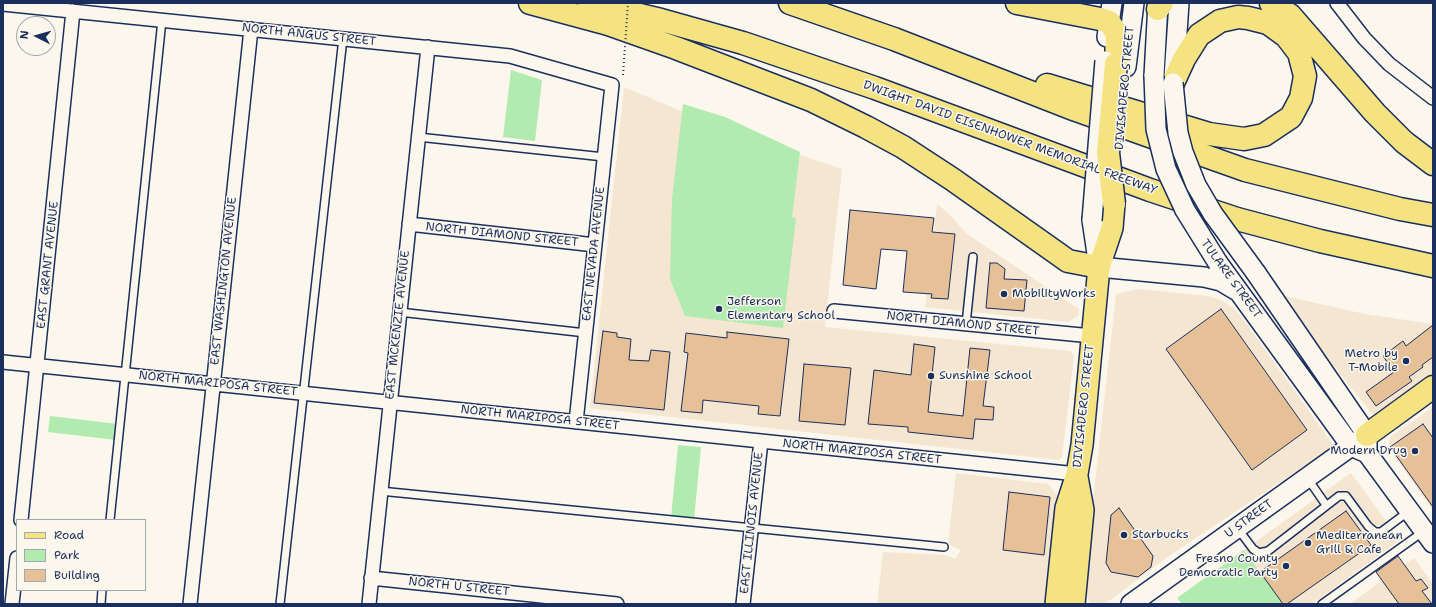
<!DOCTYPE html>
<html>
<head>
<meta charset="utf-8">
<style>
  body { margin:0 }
  #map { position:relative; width:1436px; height:607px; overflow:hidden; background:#fbf7ec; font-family:"Shantell Sans",sans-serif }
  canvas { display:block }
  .frame { position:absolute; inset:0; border:4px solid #1b2f5e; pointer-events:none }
  .legend { position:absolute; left:16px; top:519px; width:130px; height:72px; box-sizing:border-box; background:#fbf7ec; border:1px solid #a1a7b3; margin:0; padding:5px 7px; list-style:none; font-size:12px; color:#1b2f5e }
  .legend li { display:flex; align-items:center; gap:8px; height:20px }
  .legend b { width:20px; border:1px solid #a1a7b3 }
  .north { position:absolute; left:16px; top:16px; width:40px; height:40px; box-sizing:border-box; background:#fbf7ec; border:1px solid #a1a7b3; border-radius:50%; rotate:276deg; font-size:11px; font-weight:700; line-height:16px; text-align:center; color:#1b2f5e }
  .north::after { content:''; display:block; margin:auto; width:14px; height:18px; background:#1b2f5e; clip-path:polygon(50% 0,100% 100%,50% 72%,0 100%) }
</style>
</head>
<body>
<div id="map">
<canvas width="1436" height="607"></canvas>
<div class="frame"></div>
<ul class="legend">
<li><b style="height:5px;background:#f5e382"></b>Road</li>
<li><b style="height:11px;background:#b1ebb0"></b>Park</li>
<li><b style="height:11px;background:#e6c097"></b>Building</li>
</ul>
<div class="north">N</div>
</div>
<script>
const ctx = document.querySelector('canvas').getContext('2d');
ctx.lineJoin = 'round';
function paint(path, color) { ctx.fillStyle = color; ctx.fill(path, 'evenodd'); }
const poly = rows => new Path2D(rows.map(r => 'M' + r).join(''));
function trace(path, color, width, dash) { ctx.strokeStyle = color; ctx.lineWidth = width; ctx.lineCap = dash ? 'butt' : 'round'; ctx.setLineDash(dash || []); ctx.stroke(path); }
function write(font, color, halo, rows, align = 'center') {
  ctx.font = font + ' "Shantell Sans",sans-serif'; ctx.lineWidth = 3; ctx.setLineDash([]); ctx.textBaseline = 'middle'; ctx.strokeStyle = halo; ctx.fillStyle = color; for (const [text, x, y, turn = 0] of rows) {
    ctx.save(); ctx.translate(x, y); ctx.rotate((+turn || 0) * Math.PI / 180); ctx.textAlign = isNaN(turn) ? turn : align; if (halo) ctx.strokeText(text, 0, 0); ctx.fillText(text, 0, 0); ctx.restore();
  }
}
paint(poly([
  [624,87,726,130,842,169,825,327,1071,351,1074,356,1062,457,1059,460,590,408],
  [937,204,948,213,967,234,1079,309,1078,316,1068,322,925,307],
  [1139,289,1208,296,1221,300,1232,307,1241,316,1334,446,1169,556,1105,604,1091,604,1083,590,1116,294],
  [1276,294,1365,314,1433,324,1433,376,1381,415,1372,414],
  [1433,407,1433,511,1389,448,1390,437],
  [956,473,1048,484,1057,495,1045,604,877,604,883,552,946,555,955,559,961,550,948,544],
  [1351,473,1400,540,1312,604,1283,604,1244,550],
  [1414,558,1433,584,1433,604,1349,604]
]), '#f5e6d2');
paint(poly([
  [511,70,542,80,535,141,503,137],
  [683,104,725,117,800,152,792,217,796,218,783,328,685,316,670,279,672,199],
  [50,416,118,424,116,440,48,432],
  [678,445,701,447,694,520,671,518],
  [1244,550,1283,604,1182,604,1177,598]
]), '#b1ebb0');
const building = poly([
  [850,210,934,218,932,232,955,234,948,299,931,298,932,294,903,292,907,251,881,249,876,289,843,285,850,210],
  [990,263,997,263,1005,269,1004,279,1027,280,1024,311,986,308,990,263],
  [1221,309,1307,430,1252,470,1166,349,1221,309],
  [1433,325,1433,357,1422,365,1423,367,1409,377,1412,381,1376,406,1366,392,1394,372,1383,356,1403,341,1406,346,1433,325],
  [603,331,617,333,617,337,631,339,629,360,649,361,651,350,670,352,664,410,594,403,603,331],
  [727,332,789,339,780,416,758,414,759,406,703,400,702,413,681,411,688,353,684,352,686,333,727,338,727,332],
  [914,344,935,347,928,412,963,416,970,348,990,350,983,406,994,407,993,420,975,419,973,439,908,432,908,427,868,424,874,370,911,375,914,344],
  [804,364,851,368,845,425,799,421,804,364],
  [1423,424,1433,438,1433,507,1390,447,1423,424],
  [1009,492,1050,497,1044,555,1003,550,1009,492],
  [1119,508,1153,556,1151,567,1138,577,1111,572,1106,563,1111,515,1119,508],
  [1346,511,1371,545,1287,604,1283,604,1260,572,1346,511],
  [1398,556,1416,581,1421,579,1428,588,1422,591,1432,604,1399,604,1376,572,1398,556]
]);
paint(building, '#e6c097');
trace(building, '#1b2f5e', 1);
const lane = poly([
  [418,137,604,157],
  [399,312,586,333],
  [966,324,973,257],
  [1308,479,1326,505],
  [380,491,944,547],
  [110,520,162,20],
  [1238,529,1253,549,1259,553,1268,551,1339,496,1346,496,1368,526,1375,532,1381,532,1409,511],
  [101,604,102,590],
  [280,604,343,38],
  [1322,604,1424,531]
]);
const street = poly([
  [1337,3,1364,38,1389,64,1433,98],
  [3,4,510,56,612,85,576,422],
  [409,224,595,245],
  [834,311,1092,336],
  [3,362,1077,474],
  [21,520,73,11],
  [371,578,617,604],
  [12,604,17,558],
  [190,604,251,29],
  [369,604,428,47],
  [743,604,761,441]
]);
const secondary = poly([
  [1107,37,1112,3],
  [1126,67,1134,3],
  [1154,76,1158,3],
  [1174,77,1179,3],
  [1092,220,1099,267,1204,277,1221,281,1236,290],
  [1218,263,1351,446,1367,453,1433,543],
  [1256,273,1367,435,1367,449],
  [1131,604,1361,439]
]);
const primary = poly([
  [1056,604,1066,508,1077,474,1082,445,1099,267,1112,228,1114,204],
  [1074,604,1083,510,1077,477]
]);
const highway = poly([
  [530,3,608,24,676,48,811,100,866,127,903,147,952,179,1068,261,1099,267],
  [589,3,661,20,743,43,875,88,1150,190,1237,219,1320,241,1433,266],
  [790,3,894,39,1076,110,1245,170,1400,209,1433,215],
  [1017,3,1100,19,1109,22,1116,32,1117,36,1116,64],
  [1271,3,1290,15,1375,113,1404,142,1433,164],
  [1158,9,1162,3],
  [1047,85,1209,134,1244,139,1264,135,1291,117,1301,98,1305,76,1299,53,1286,36,1268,23,1248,18,1238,17,1220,21,1199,35,1184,59,1173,83],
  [1367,435,1433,387]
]);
trace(lane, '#1b2f5e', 10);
trace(street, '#1b2f5e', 16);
trace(secondary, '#1b2f5e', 22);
trace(primary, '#1b2f5e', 24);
trace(highway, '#1b2f5e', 25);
trace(lane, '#fbf7ec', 7);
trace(street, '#fbf7ec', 13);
trace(secondary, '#fbf7ec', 19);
trace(primary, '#f5e382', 21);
trace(highway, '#f5e382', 22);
const secondaryBridge = poly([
  [1154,76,1156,129,1166,169,1185,210,1218,263],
  [1173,83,1178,133,1183,152,1196,185,1213,214,1256,273],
  [1092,220,1105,61]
]);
const highwayBridge = poly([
  [1114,204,1108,153,1116,64]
]);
trace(secondaryBridge, '#1b2f5e', 22, []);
trace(highwayBridge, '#1b2f5e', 25, []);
trace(poly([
  [623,75,628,3]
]), '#1b2f5e', 2, [1, 3]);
trace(secondaryBridge, '#fbf7ec', 19);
trace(highwayBridge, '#f5e382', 22);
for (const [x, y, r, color] of [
  [1004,294,4,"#1b2f5e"],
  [719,309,4,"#1b2f5e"],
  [1406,361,4,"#1b2f5e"],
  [931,376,4,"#1b2f5e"],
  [1415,451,4,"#1b2f5e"],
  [1124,535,4,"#1b2f5e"],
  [1308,543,4,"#1b2f5e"],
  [1286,566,4,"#1b2f5e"]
]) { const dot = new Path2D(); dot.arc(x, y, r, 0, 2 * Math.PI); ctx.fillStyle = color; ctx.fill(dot); trace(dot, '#fbf7ec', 1.5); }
write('12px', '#1b2f5e', '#fbf7ec', [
  ["NORTH ANGUS STREET",309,35,6],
  ["DIVISADERO STREET",1125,88,-85],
  ["DWIGHT DAVID EISENHOWER MEMORIAL FREEWAY",1010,138,20],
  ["NORTH DIAMOND STREET",502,235,6],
  ["EAST NEVADA AVENUE",594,254,-84],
  ["EAST GRANT AVENUE",48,265,-84],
  ["TULARE STREET",1231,279,54],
  ["EAST WASHINGTON AVENUE",224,281,-84],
  ["NORTH DIAMOND STREET",963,324,6],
  ["EAST MCKENZIE AVENUE",398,325,-84],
  ["NORTH MARIPOSA STREET",218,384,6],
  ["DIVISADERO STREET",1084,406,-84],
  ["NORTH MARIPOSA STREET",540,418,6],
  ["NORTH MARIPOSA STREET",862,452,6],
  ["U STREET",1249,519,-36],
  ["EAST ILLINOIS AVENUE",752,523,-84],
  ["NORTH U STREET",459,587,6]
]);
write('12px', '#1b2f5e', '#fbf7ec', [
  ["MobilityWorks",1012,294],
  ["Jefferson",727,302],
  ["Elementary School",727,316],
  ["Metro by",1398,354,"right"],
  ["T-Mobile",1398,368,"right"],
  ["Sunshine School",939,376],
  ["Modern Drug",1407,451,"right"],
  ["Starbucks",1132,535],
  ["Mediterranean",1316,536],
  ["Grill & Cafe",1316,550],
  ["Fresno County",1278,559,"right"],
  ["Democratic Party",1278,573,"right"]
], 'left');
</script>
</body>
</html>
